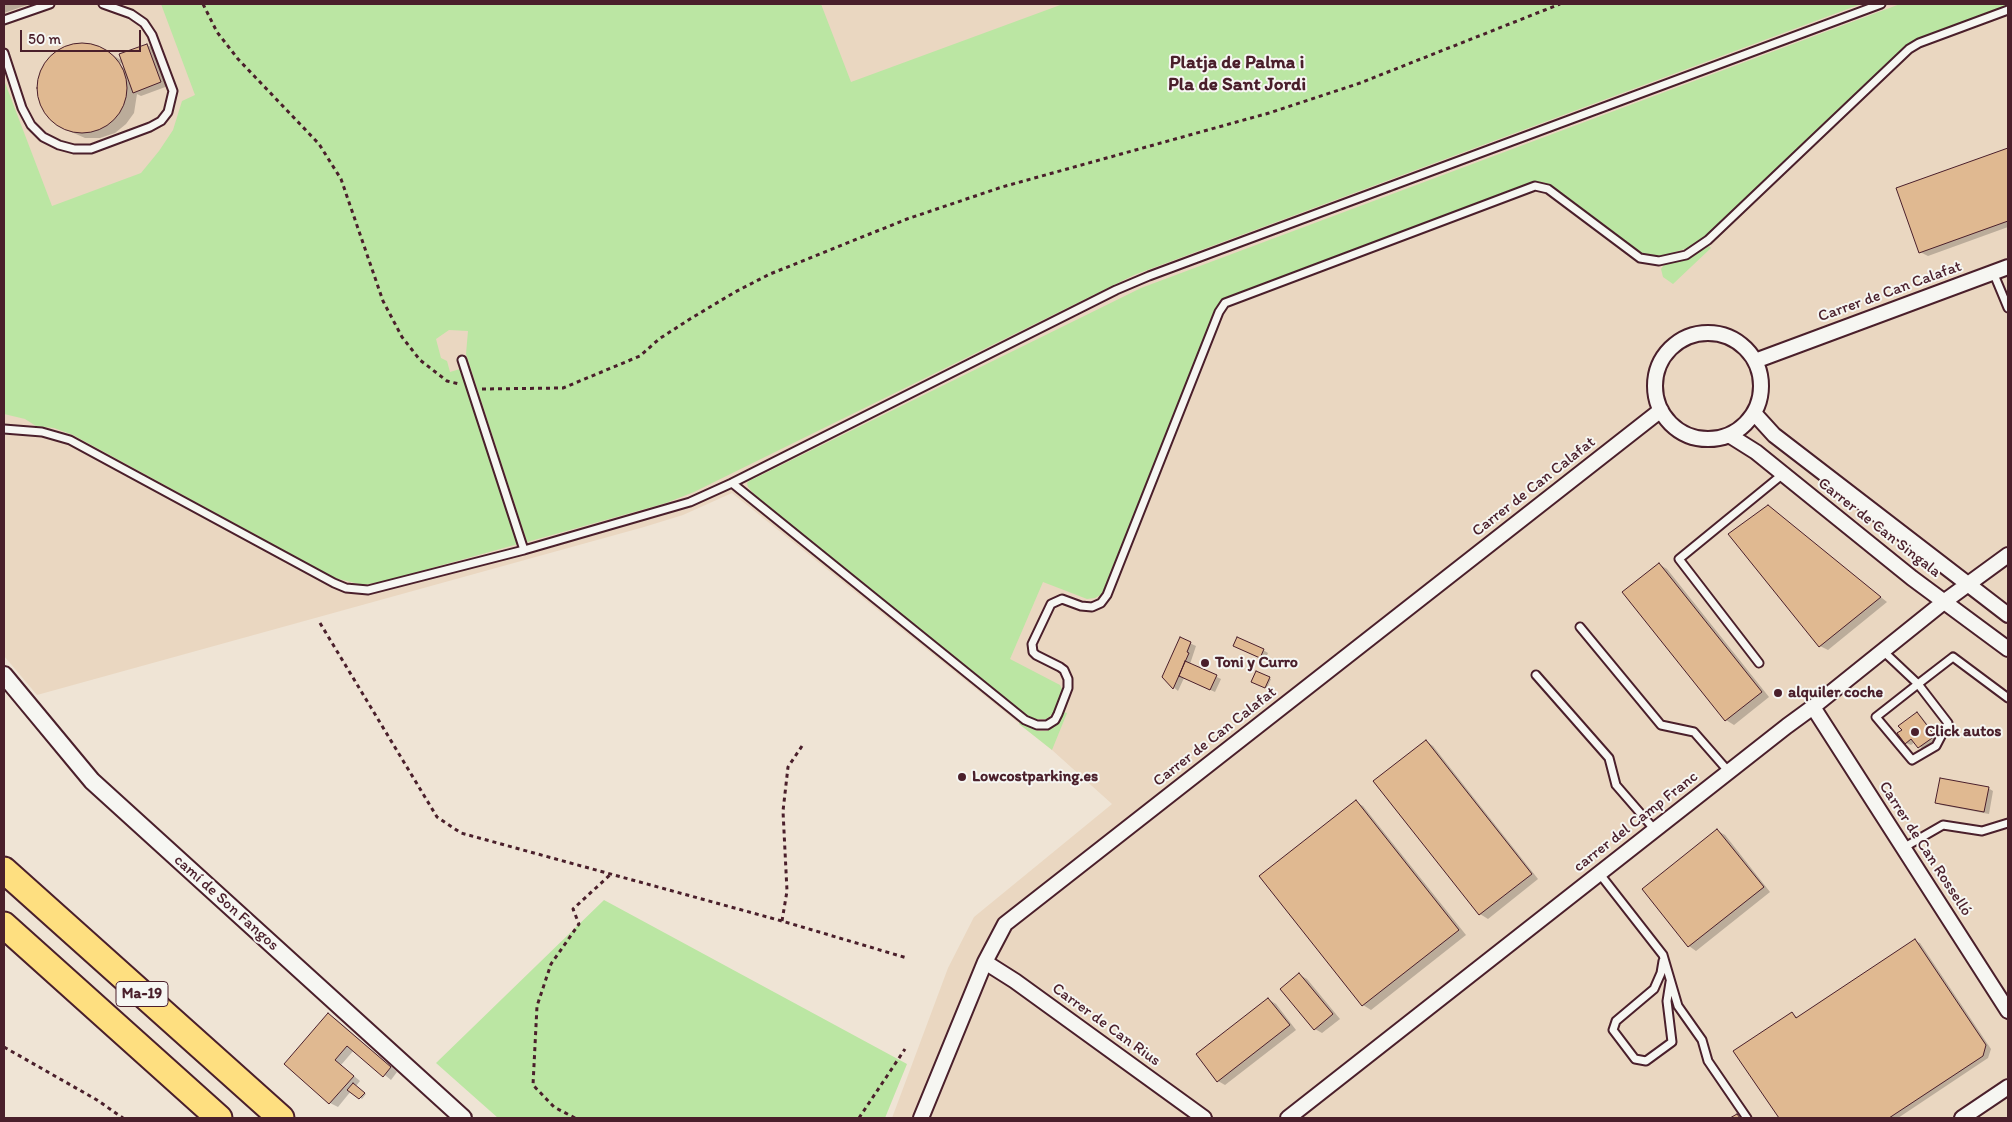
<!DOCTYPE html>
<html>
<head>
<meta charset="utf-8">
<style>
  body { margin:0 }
  #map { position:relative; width:2012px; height:1122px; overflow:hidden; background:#efe4d5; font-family:Itim,sans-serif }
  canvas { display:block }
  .frame { position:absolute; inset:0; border:5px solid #4a1f2b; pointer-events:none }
  .scale { position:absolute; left:20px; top:30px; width:121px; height:22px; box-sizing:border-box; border:2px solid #4a1f2b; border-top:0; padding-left:6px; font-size:15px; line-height:18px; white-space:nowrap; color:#4a1f2b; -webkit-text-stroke:4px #f6f6f2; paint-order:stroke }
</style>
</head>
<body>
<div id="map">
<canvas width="2012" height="1122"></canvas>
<div class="frame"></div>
<div class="scale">50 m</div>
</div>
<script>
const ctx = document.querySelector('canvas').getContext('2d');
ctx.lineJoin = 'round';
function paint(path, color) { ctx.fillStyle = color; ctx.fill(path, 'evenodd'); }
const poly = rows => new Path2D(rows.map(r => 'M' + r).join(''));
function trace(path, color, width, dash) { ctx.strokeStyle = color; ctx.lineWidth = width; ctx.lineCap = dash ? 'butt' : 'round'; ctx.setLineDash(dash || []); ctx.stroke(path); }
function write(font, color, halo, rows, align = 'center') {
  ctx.font = font + ' Itim,sans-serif'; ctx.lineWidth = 4; ctx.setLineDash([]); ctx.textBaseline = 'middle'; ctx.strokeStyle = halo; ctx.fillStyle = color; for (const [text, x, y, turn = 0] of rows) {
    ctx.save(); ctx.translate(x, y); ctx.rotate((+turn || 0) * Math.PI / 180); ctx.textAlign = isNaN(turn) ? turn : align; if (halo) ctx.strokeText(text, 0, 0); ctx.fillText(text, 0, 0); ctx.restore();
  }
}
paint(poly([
  [4,4,2008,4,2008,1118,892,1118,948,968,974,917,1112,804,1052,750,732,493,683,515,644,527,37,695,4,656]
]), '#ead7c1');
paint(poly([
  [161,4,821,4,851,82,1063,4,1861,4,1134,275,694,492,666,503,527,542,466,354,468,331,449,330,436,339,441,358,447,361,450,372,460,369,463,372,518,544,385,581,363,585,335,578,73,435,54,428,36,426,25,419,4,414,4,80,52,206,141,173,159,151,173,130,182,101,195,95],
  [1900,4,2008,4,2008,7,1915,41,1906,46,1711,233,1688,248,1662,256,1644,255,1636,252,1553,187,1543,182,1538,182,1223,300,1215,310,1102,594,1095,598,1087,599,1043,582,1010,659,1060,685,1063,691,1060,700,1054,713,1046,719,1035,719,1023,714,758,499,748,487,747,483,749,481,1141,288],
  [1709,246,1711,248,1673,284,1663,277,1661,269,1664,265,1691,256],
  [1063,712,1067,713,1052,750,1019,724,1020,722,1037,731,1047,731,1058,724],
  [604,900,907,1064,885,1118,498,1118,436,1063]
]), '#bbe6a3');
paint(poly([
  [4,4,30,4,4,13],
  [85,44,98,47,123,61,147,45,155,49,168,86,141,96,137,94,134,113,126,124,115,133,100,138,85,138,60,127,48,117,40,104,37,89,40,74,47,60,57,51,70,45],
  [116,60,124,65,124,68,115,63],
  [2008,150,2008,227,1928,256,1920,252,1898,189],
  [1768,507,1887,602,1828,650,1820,646,1730,534],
  [1659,564,1667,569,1769,697,1734,725,1726,720,1624,592],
  [1181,639,1196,646,1190,664,1221,679,1215,692,1184,678,1178,691,1163,677],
  [1239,648,1263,650,1268,653,1265,660],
  [1256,673,1271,679,1267,688,1252,681],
  [1917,713,1921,716,1939,739,1924,750,1915,742,1911,745,1906,743],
  [1426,741,1433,746,1538,879,1488,919,1480,914,1375,781],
  [1988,788,1993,791,1989,814,1941,805,1937,803],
  [1356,802,1363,806,1466,935,1371,1010,1363,1005,1261,876],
  [1718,831,1725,835,1770,892,1696,951,1689,946],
  [1915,941,1920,943,1991,1049,1988,1058,1898,1118,1780,1118,1735,1051,1792,1013,1798,1018],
  [1300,975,1307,979,1340,1019,1322,1033,1315,1029],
  [1268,999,1276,1004,1296,1030,1225,1085,1218,1081],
  [328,1015,336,1019,397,1072,391,1080,354,1050,341,1065,360,1081,356,1086,366,1094,362,1099,351,1091,338,1107,330,1103,286,1064]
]), '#0003');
const building = poly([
  '37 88a45 45 0 1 1 90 0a45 45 0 1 1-90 0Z',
  [147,44,161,82,133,93,119,54,147,44],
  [2008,148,2008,221,1919,253,1896,188,2008,148],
  [1768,505,1881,597,1819,647,1728,534,1768,505],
  [1659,563,1762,692,1725,721,1622,592,1659,563],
  [1180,637,1191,642,1187,652,1189,653,1173,689,1162,677,1180,637],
  [1237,637,1264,649,1260,658,1233,646,1237,637],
  [1185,661,1217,675,1210,690,1179,676,1185,661],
  [1256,671,1270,677,1265,688,1251,682,1256,671],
  [1917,712,1935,736,1918,748,1911,739,1905,744,1897,733,1902,730,1898,726,1917,712],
  [1426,740,1532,874,1479,915,1373,781,1426,740],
  [1940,778,1989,787,1984,812,1935,803,1940,778],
  [1356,800,1459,930,1362,1006,1259,876,1356,800],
  [1717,829,1764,887,1688,947,1642,889,1717,829],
  [1915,939,1986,1045,1983,1056,1889,1118,1779,1118,1733,1051,1792,1012,1796,1018,1915,939],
  [1299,973,1333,1014,1314,1030,1280,989,1299,973],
  [1268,998,1290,1025,1217,1082,1196,1054,1268,998],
  [328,1013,391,1067,383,1077,347,1046,335,1060,354,1076,329,1104,284,1064,328,1013],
  [353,1083,365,1093,359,1099,347,1090,353,1083],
  [1737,1114,1740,1118,1730,1118,1737,1114]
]);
paint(building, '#e0b991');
trace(building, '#4a1f2b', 1);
const service = poly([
  [4,20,50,4],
  [4,53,22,108,31,125,43,137,59,145,74,149,91,149,150,127,161,121,168,112,173,91,152,35,144,23,131,14,103,4],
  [1993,272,2008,308],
  [4,429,42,432,70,440,334,583,346,588,368,590,524,550,462,360],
  [732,483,1025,720,1037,725,1047,725,1055,720,1058,714,1068,688,1068,679,1064,670,1060,667,1036,655,1033,652,1032,644,1051,604,1062,599,1081,606,1092,607,1101,603,1107,595,1219,312,1225,303,1535,186,1548,189,1640,258,1659,261,1686,255,1708,240,1909,49,1919,43,2008,10],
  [524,550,690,502,732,483,1116,290,1149,276,1881,4],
  [1580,627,1661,725,1694,732,1729,772],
  [1883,651,1918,684,1948,723,1936,746,1912,760,1876,717,1918,684,1953,657,2008,698],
  [1759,663,1679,559,1783,474],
  [1536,675,1609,758,1616,785,1655,830],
  [1903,848,1943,825,1982,831,2008,823],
  [1599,873,1663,955,1678,1006,1702,1040,1708,1061,1747,1118],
  [1663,961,1661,973,1654,989,1616,1021,1613,1030,1635,1059,1646,1061,1672,1042,1667,1001,1670,982]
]);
const minor = poly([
  '1655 386a53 53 0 1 1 106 0a53 53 0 1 1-106 0Z',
  [1755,361,2008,267],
  [1754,413,1774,435,2008,615],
  [1729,435,1756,452,1912,578,2008,649],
  [1813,707,2008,1011],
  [985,962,1015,981,1204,1118],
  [921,1118,985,962,1005,924,1661,410],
  [1288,1118,1787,726,1813,707,1945,601,2008,555],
  [1962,1118,2008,1087]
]);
const tertiary = poly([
  [4,675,92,781,463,1118]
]);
const motorway = poly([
  [4,870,281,1118],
  [4,925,219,1118]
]);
trace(service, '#4a1f2b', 11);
trace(minor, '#4a1f2b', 18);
trace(tertiary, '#4a1f2b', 20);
trace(motorway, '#4a1f2b', 29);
trace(poly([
  [203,4,217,32,238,59,319,144,341,179,383,301,402,337,420,360,447,381,459,384],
  [482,389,563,388,640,356,659,339,690,319,735,292,770,274,907,219,1002,187,1269,113,1360,83,1560,4],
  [320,623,437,817,461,833,782,921,907,958],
  [782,921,787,891,783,811,788,767,802,746],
  [4,1047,97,1100,123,1118],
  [575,1118,554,1107,533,1085,537,1006,551,964,579,924,573,909,611,874],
  [859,1118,905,1049]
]), '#4a1f2b', 3, [4, 4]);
trace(service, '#f6f6f2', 7);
trace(minor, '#f6f6f2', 14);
trace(tertiary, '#f6f6f2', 16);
trace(motorway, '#fedf80', 25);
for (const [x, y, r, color] of [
  [1205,663,5,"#4a1f2b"],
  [1778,693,5,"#4a1f2b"],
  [1915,732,5,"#4a1f2b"],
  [962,777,5,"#4a1f2b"]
]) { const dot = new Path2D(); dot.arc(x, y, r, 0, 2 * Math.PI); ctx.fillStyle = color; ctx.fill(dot); trace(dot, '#f6f6f2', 2); }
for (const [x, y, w] of [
  [142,994,52]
]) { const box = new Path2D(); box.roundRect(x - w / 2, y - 12.5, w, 25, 4); ctx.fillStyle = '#f6f6f2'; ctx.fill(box); trace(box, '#4a1f2b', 1); }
write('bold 15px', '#4a1f2b', null, [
  ["Ma-19",142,994]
]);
write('16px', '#4a1f2b', '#f6f6f2', [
  ["Carrer de Can Calafat",1890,292,-20],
  ["Carrer de Can Calafat",1534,487,-38],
  ["Carrer de Can Singala",1879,528,38],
  ["Carrer de Can Calafat",1215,737,-38],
  ["carrer del Camp Franc",1636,822,-38],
  ["Carrer de Can Rosselló",1925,849,57],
  ["camí de Son Fangos",226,903,42],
  ["Carrer de Can Rius",1106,1025,36]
]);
write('bold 16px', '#4a1f2b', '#f6f6f2', [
  ["Toni y Curro",1215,663],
  ["alquiler coche",1788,693],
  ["Click autos",1925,732],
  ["Lowcostparking.es",972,777]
], 'left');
write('bold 19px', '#4a1f2b', '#f6f6f2', [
  ["Platja de Palma i",1237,63],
  ["Pla de Sant Jordi",1237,85]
]);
</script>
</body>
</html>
